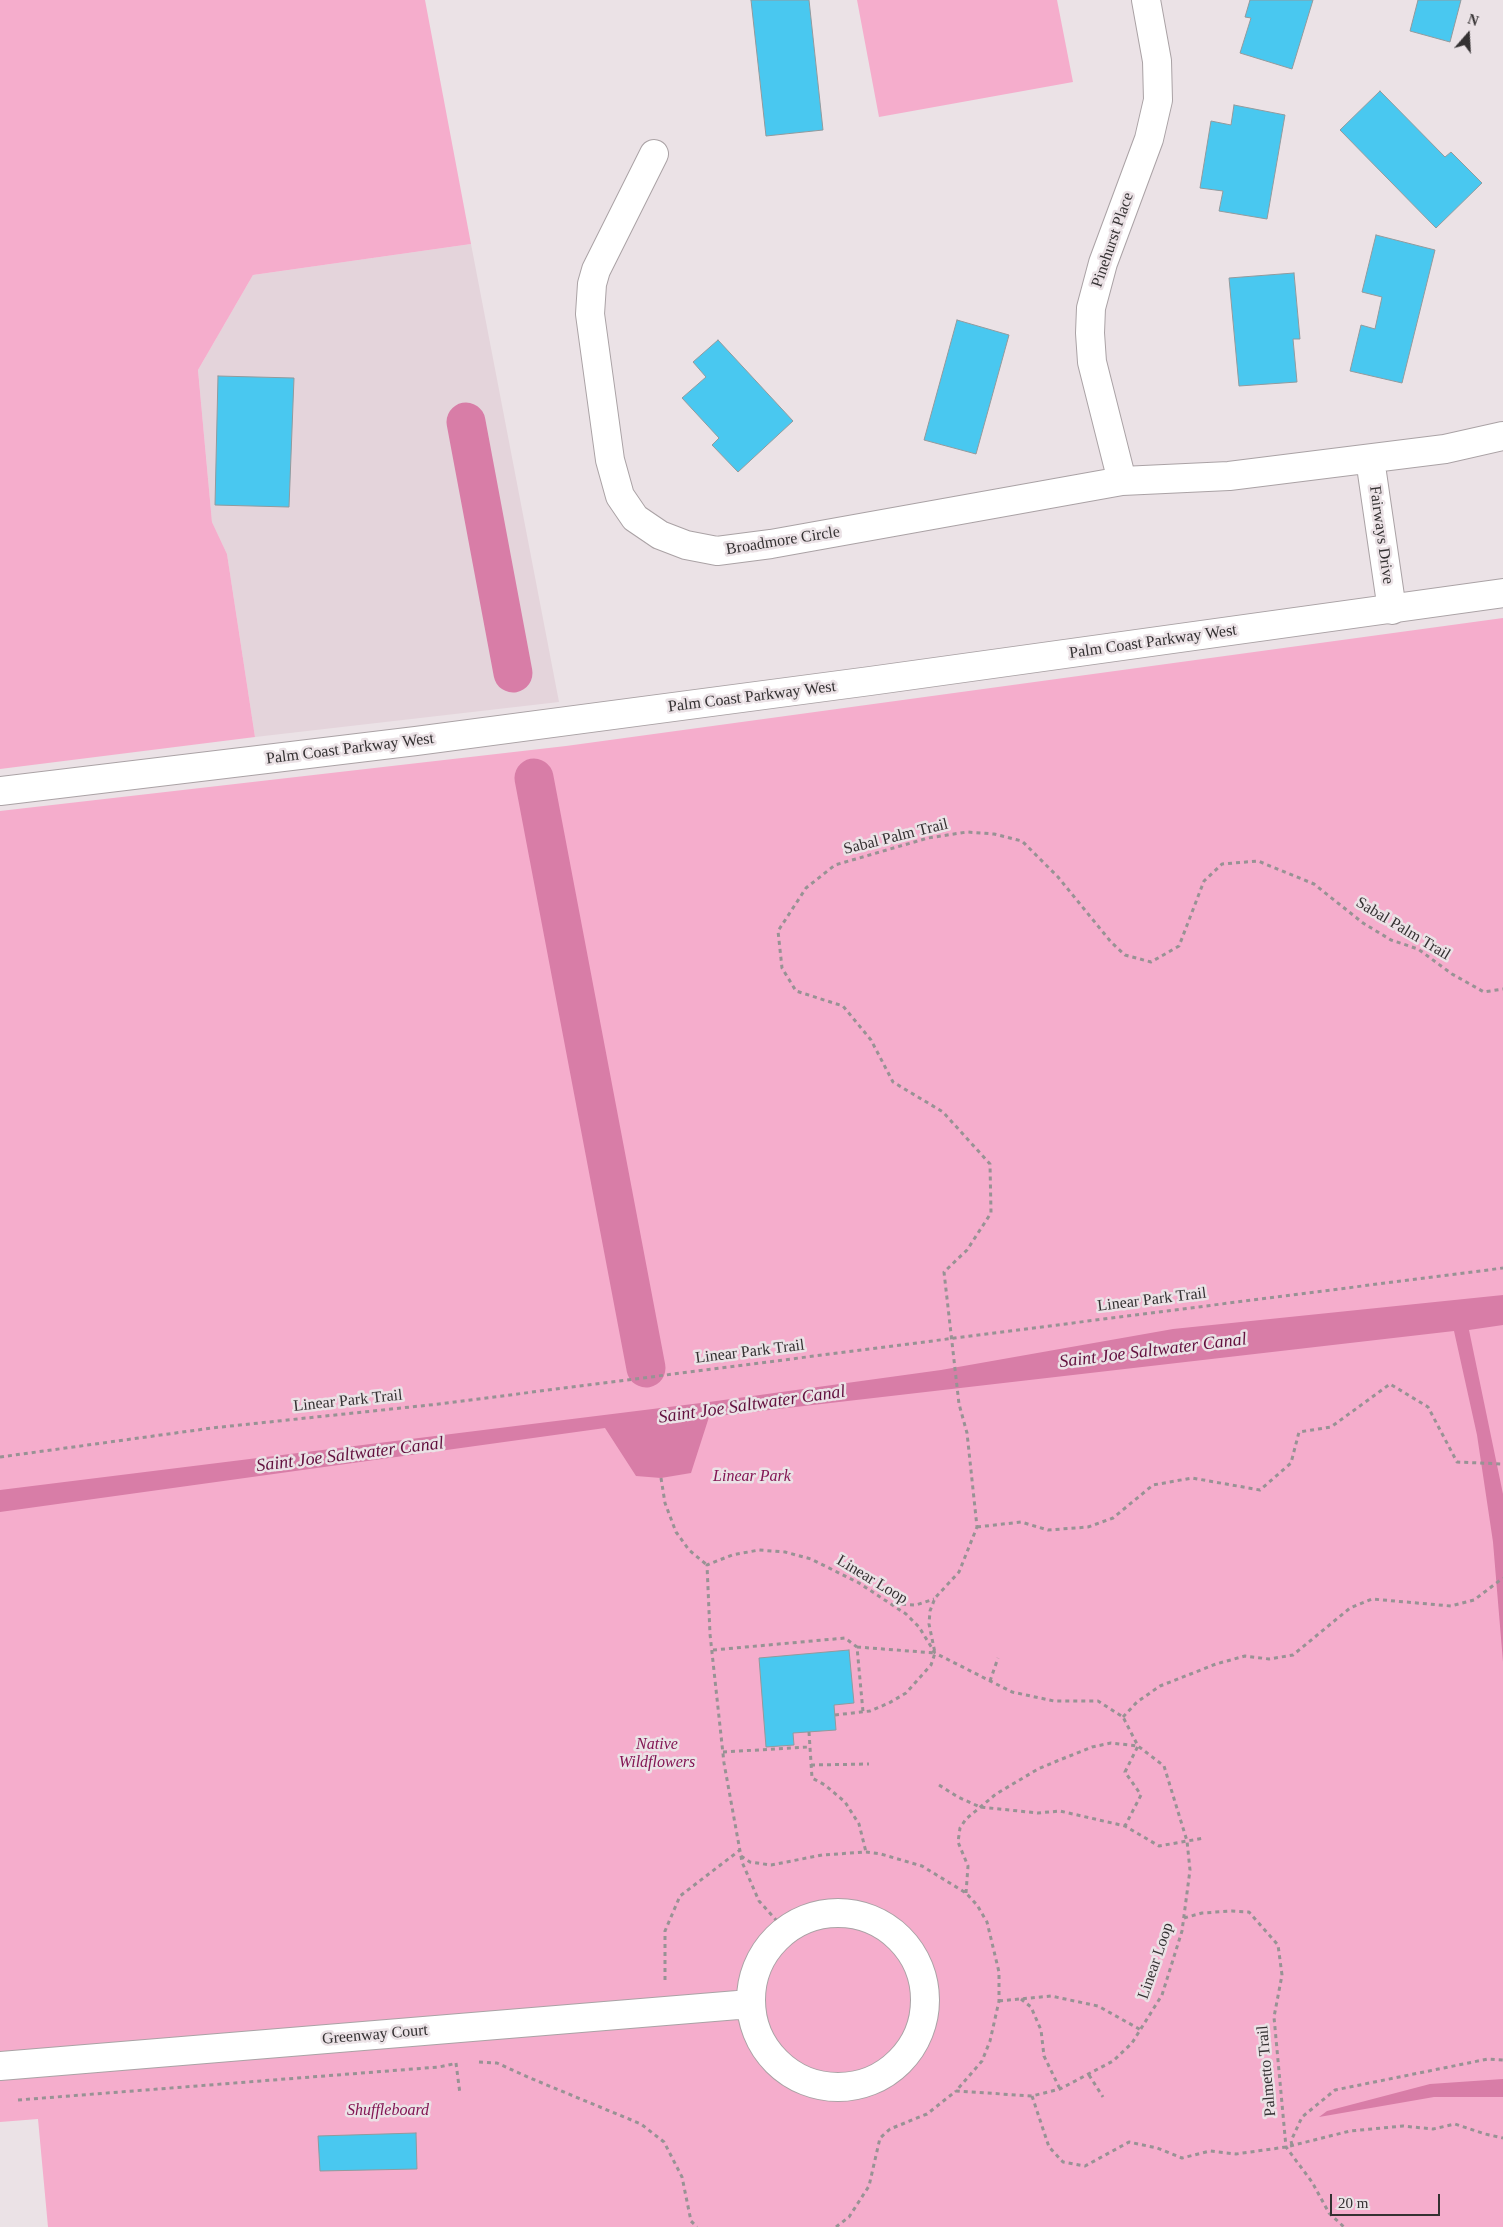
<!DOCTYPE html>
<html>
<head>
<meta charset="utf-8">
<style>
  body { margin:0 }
  #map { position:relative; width:1503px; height:2227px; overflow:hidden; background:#ebe2e6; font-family:Georgia,serif }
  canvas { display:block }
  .north { position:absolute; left:1443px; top:10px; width:50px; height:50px; -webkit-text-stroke:4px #ebe2e6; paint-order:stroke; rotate:19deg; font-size:14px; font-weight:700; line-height:20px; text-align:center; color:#343132 }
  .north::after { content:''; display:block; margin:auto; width:18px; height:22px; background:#343132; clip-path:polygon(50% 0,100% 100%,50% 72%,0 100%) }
  .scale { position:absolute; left:1330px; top:2194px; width:110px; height:22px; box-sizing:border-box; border:2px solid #343132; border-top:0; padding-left:6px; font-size:15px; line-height:18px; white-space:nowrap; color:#343132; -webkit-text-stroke:4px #ebe2e6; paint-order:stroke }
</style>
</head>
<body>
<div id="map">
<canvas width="1503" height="2227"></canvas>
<div class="north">N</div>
<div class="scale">20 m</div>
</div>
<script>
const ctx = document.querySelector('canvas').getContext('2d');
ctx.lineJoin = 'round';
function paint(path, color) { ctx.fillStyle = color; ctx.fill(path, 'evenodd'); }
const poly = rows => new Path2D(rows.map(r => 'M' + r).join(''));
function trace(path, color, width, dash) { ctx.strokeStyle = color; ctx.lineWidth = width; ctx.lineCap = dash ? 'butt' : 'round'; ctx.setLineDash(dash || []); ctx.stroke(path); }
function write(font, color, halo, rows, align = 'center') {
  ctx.font = font + ' Georgia,serif'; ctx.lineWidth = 5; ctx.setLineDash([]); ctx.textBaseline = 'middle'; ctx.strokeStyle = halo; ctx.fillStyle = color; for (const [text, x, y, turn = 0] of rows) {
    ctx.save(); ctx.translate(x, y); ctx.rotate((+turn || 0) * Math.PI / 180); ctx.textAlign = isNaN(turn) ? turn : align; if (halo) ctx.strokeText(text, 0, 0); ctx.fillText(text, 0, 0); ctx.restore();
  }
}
paint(poly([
  [471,244,559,702,255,737,227,554,212,522,198,370,253,275]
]), '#e4d4db');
paint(poly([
  [0,0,425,0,471,244,253,275,198,370,212,522,227,554,255,737,0,769],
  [857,0,1057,0,1073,82,879,117],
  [1503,618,1503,2227,48,2227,38,2119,0,2122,0,811,566,746]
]), '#f5adcc');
paint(poly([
  [1503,1295,1503,1325,1469,1330,1503,1494,1503,1662,1493,1542,1477,1435,1454,1331,709,1417,691,1473,661,1478,636,1476,605,1428,0,1512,0,1490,709,1402,941,1370,1173,1329],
  [1503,2079,1503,2097,1434,2097,1319,2117,1327,2111,1430,2084]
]), '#d87da7');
trace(poly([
  [466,422,513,673],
  [534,778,646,1368]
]), '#d87da7', 39);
const building = poly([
  [751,0,809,0,823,130,766,136,751,0],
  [1250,0,1313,0,1292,69,1240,53,1251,18,1245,17,1250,0],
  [1418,0,1461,0,1450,42,1410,31,1418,0],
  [1380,91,1445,157,1451,152,1482,183,1436,228,1340,130,1380,91],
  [1234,105,1285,115,1267,219,1219,211,1223,191,1200,188,1211,121,1231,125,1234,105],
  [1376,235,1435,250,1402,383,1350,371,1361,325,1375,329,1382,297,1362,292,1376,235],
  [1294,273,1300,339,1293,339,1297,382,1239,386,1229,278,1294,273],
  [957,320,1009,335,976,454,924,440,957,320],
  [718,340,793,421,738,472,712,445,719,438,682,398,706,377,693,362,718,340],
  [218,376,294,378,289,507,215,505,218,376],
  [849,1650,854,1703,834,1705,836,1730,793,1733,794,1745,766,1747,759,1658,849,1650],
  [416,2133,417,2169,320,2171,318,2136,416,2133]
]);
paint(building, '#49c8f0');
trace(building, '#929a9d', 1);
const street = poly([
  [654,154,596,270,592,284,590,314,610,460,620,496,635,518,660,535,686,545,717,551,771,544,1122,481,1229,476,1445,449,1503,436],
  [1370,459,1392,610],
  [1122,481,1092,362,1090,333,1091,308,1103,263,1149,139,1158,100,1157,61,1146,0],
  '751 2000a87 87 0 1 1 174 0a87 87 0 1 1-174 0Z',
  [0,2066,750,2004]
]);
const primary = poly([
  [0,791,416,741,870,681,1503,593]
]);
trace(street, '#aaa2a5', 30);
trace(primary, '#aaa2a5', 30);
trace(poly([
  [0,1457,212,1428,439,1404,1503,1268],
  [661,1478,665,1503,676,1532,689,1550,707,1565],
  [977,1527,1021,1522,1048,1530,1088,1527,1113,1518,1153,1485,1192,1478,1260,1490,1291,1463,1299,1432,1331,1427,1390,1384,1428,1407,1457,1462,1503,1464],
  [894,1604,916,1605,934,1599],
  [857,1647,935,1653],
  [713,1650,845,1638,857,1647,863,1712],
  [990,1681,998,1658],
  [835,1715,870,1711,889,1703,906,1693,931,1665,935,1653,929,1624,930,1611,935,1598,959,1572,977,1527,967,1433,959,1404,944,1272,967,1250,991,1213,990,1164,943,1112,893,1082,871,1040,843,1006,796,991,782,968,778,931,806,888,835,865,928,838,967,832,994,834,1022,841,1058,877,1111,942,1125,955,1151,962,1179,946,1204,881,1222,864,1258,861,1314,884,1363,923,1391,940,1418,949,1452,974,1484,992,1503,989],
  [1123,1717,1137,1702,1160,1686,1216,1664,1245,1656,1269,1659,1293,1655,1350,1608,1372,1599,1451,1606,1474,1600,1503,1578],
  [809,1732,812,1778,825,1785,845,1802,859,1824,866,1852],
  [723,1752,809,1747],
  [811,1765,869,1764],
  [939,1785,958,1797,980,1807,1038,1813,1060,1811,1125,1826,1159,1846,1204,1838],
  [741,1856,750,1862,771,1865,822,1855,866,1852,881,1854,922,1866,966,1893,977,1905,987,1922,999,1972,999,2001,990,2041,982,2061,956,2091,1032,2096,1060,2089,1113,2061,1132,2043,1162,1995,1182,1931,1190,1870,1187,1841,1164,1766,1138,1746,1123,1717,1098,1701,1054,1701,1012,1692,935,1653,919,1627,906,1614,859,1583,811,1559,785,1552,759,1550,732,1555,707,1565,710,1634,724,1763,742,1862,759,1901,785,1930],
  [966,1893,968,1866,958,1842,960,1828,966,1819,996,1794,1038,1769,1057,1761,1092,1747,1111,1743,1138,1746,1125,1772,1141,1795,1125,1826],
  [1184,1918,1202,1913,1232,1911,1249,1912,1278,1945,1282,1975,1274,2017,1286,2147,1312,2182,1329,2213,1344,2227],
  [665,1980,665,1931,680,1896,740,1850],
  [1021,1999,1031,2007,1041,2030,1044,2056,1060,2089],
  [999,2001,1051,1996,1098,2006,1141,2030],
  [479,2062,497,2063,530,2078,641,2124,664,2142,682,2177,691,2221,697,2227],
  [456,2063,460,2094],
  [1089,2075,1103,2097],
  [1032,2096,1049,2147,1063,2162,1085,2166,1129,2142,1157,2148,1182,2158,1210,2151,1236,2154,1286,2147,1350,2131,1403,2126,1433,2129,1455,2124,1485,2134,1503,2138],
  [18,2100,439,2067,453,2064],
  [1292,2145,1291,2141,1302,2117,1335,2090,1488,2059,1503,2060],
  [836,2227,849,2217,869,2186,880,2138,890,2129,927,2114,956,2091]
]), '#989294', 3, [4, 4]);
trace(street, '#fff', 28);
trace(primary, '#fff', 28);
write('16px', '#343132', '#ebe2e6', [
  ["Pinehurst Place",1113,240,-71],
  ["Fairways Drive",1381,535,82],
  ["Broadmore Circle",783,541,-9],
  ["Palm Coast Parkway West",1153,642,-8],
  ["Palm Coast Parkway West",752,697,-7],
  ["Palm Coast Parkway West",350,749,-7],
  ["Sabal Palm Trail",896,837,-14],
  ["Sabal Palm Trail",1403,929,31],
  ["Linear Park Trail",1152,1300,-7],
  ["Linear Park Trail",750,1352,-7],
  ["Linear Park Trail",348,1401,-6],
  ["Linear Loop",872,1580,31],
  ["Linear Loop",1156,1961,-71],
  ["Greenway Court",375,2035,-5],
  ["Palmetto Trail",1267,2071,-95]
]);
write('italic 16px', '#831654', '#ebe2e6', [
  ["Linear Park",752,1477],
  ["Native",657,1745],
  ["Wildflowers",657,1763],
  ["Shuffleboard",388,2111]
]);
write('italic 18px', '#62103e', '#ebe2e6', [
  ["Saint Joe Saltwater Canal",1153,1351,-7],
  ["Saint Joe Saltwater Canal",752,1405,-8],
  ["Saint Joe Saltwater Canal",350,1455,-7]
]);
</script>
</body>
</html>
